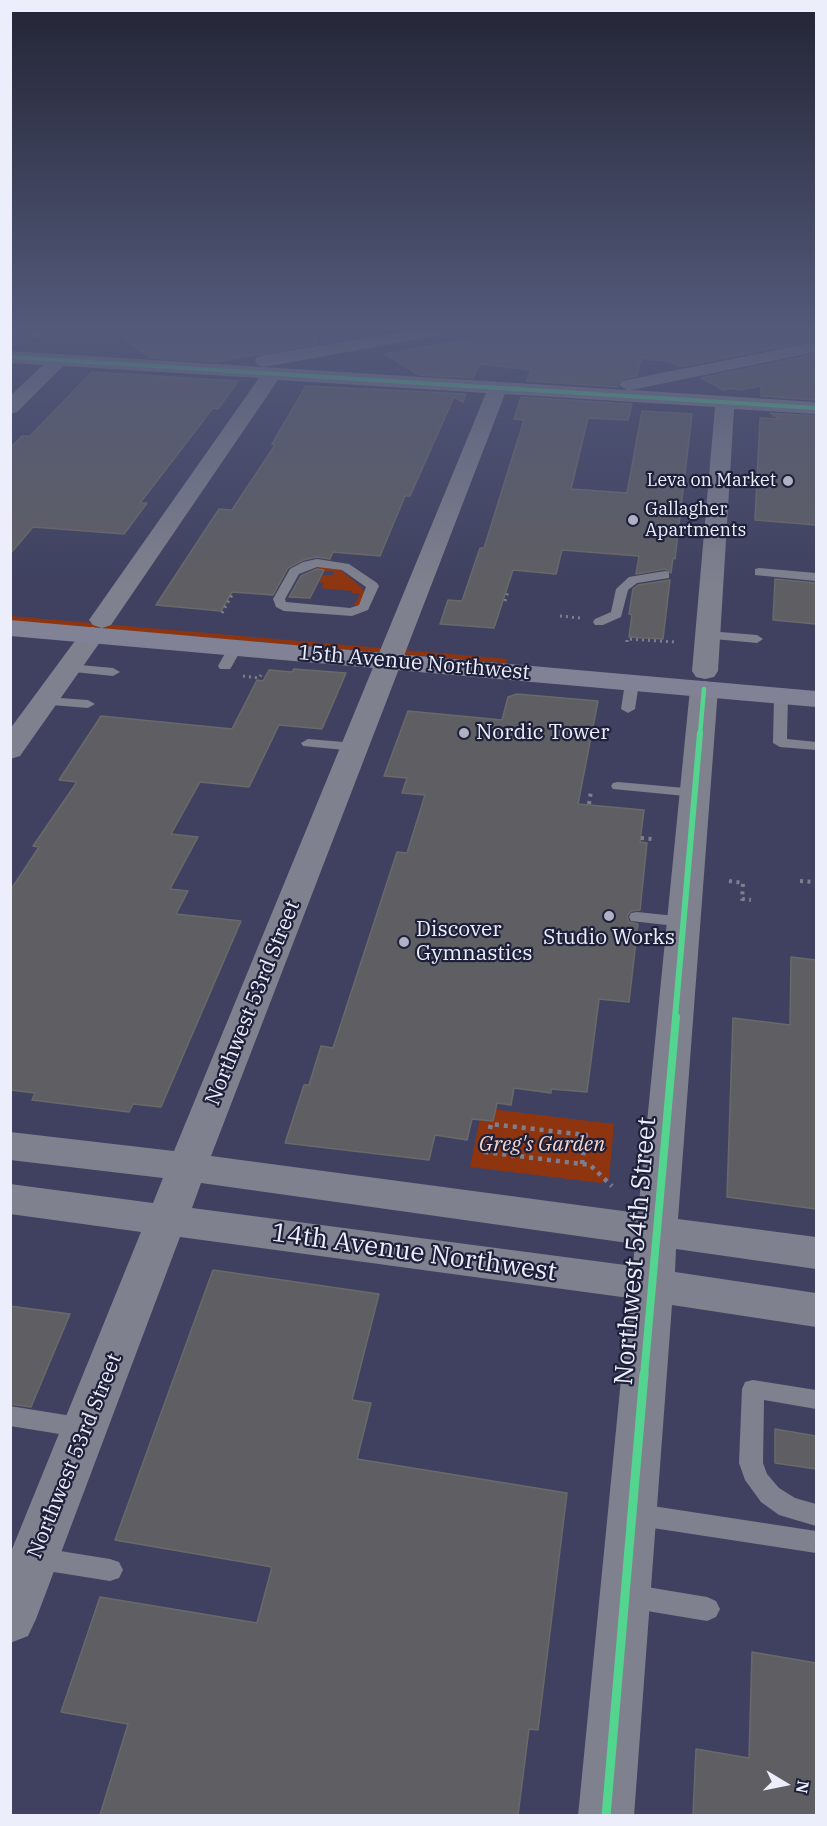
<!DOCTYPE html>
<html>
<head>
<meta charset="utf-8">
<style>
  body { margin:0 }
  #map { position:relative; width:827px; height:1826px; overflow:hidden; background:#404160; font-family:"IBM Plex Serif",serif }
  canvas { display:block }
  .frame { position:absolute; inset:0; border:12px solid #eceefc; pointer-events:none }
  .north { position:absolute; left:755px; top:1754px; width:60px; height:60px; -webkit-text-stroke:4px #1e203a; paint-order:stroke; rotate:100deg; font-size:16px; font-weight:700; line-height:24px; text-align:center; color:#eceefc }
  .north::after { content:''; display:block; margin:auto; width:21px; height:27px; background:#eceefc; clip-path:polygon(50% 0,100% 100%,50% 72%,0 100%) }
</style>
</head>
<body>
<div id="map">
<canvas width="827" height="1826"></canvas>
<div class="frame"></div>
<div class="north">N</div>
</div>
<script>
const ctx = document.querySelector('canvas').getContext('2d');
ctx.lineJoin = 'round';
function paint(path, color) { ctx.fillStyle = color; ctx.fill(path, 'evenodd'); }
const poly = rows => new Path2D(rows.map(r => 'M' + r).join(''));
function trace(path, color, width, dash) { ctx.strokeStyle = color; ctx.lineWidth = width; ctx.lineCap = dash ? 'butt' : 'round'; ctx.setLineDash(dash || []); ctx.stroke(path); }
function write(font, color, halo, rows, align = 'center') {
  ctx.font = font + ' "IBM Plex Serif",serif'; ctx.lineWidth = 4.5; ctx.setLineDash([]); ctx.textBaseline = 'middle'; ctx.strokeStyle = halo; ctx.fillStyle = color; for (const [text, x, y, turn = 0] of rows) {
    ctx.save(); ctx.translate(x, y); ctx.rotate((+turn || 0) * Math.PI / 180); ctx.textAlign = isNaN(turn) ? turn : align; if (halo) ctx.strokeText(text, 0, 0); ctx.fillText(text, 0, 0); ctx.restore();
  }
}
paint(poly([
  [322,567,341,570,362,588,365,593,359,605,354,605,360,594,352,593,352,591,321,588,324,583,319,582,323,575,333,575,334,572,311,570],
  [10,616,508,659,506,663,11,621],
  [482,1108,614,1124,609,1179,601,1183,470,1167]
]), '#8e3510');
const building = poly([
  [115,331,315,331,317,344,216,362,150,358,115,331],
  [514,331,816,331,816,340,680,367,670,362,641,358,637,376,622,379,617,384,618,387,527,381,531,370,479,364,473,378,419,375,385,354,514,331],
  [816,354,816,400,761,396,761,386,738,390,733,388,724,390,701,378,816,354],
  [92,372,238,381,218,409,213,408,140,503,147,503,124,534,33,527,10,554,10,448,22,436,30,436,92,372],
  [306,386,466,394,463,402,454,397,410,496,405,496,380,556,333,552,330,559,317,557,303,560,288,568,273,595,232,592,221,611,156,605,219,509,232,510,275,445,272,444,306,386],
  [521,397,632,404,628,420,588,418,571,489,627,493,642,411,692,414,675,559,673,558,671,573,665,569,636,574,639,556,562,550,556,574,513,570,494,628,440,624,448,600,462,601,480,548,484,548,524,420,514,419,521,397],
  [770,413,816,416,816,525,755,520,760,418,781,419,770,413],
  [317,569,324,570,310,598,289,597,301,576,317,569],
  [775,579,816,583,816,624,773,620,775,579],
  [670,580,663,639,629,637,632,615,629,614,633,589,638,585,670,580],
  [294,669,346,673,322,729,279,725,249,787,200,782,171,834,198,837,170,889,188,891,176,914,241,921,161,1107,133,1104,129,1112,32,1100,35,1093,10,1090,10,891,39,847,33,846,77,782,59,780,101,716,232,729,257,680,263,681,269,670,292,672,294,669],
  [517,694,598,701,578,804,644,810,640,842,647,843,640,910,631,911,627,916,629,922,638,924,629,1002,599,999,587,1092,551,1089,551,1093,514,1088,511,1105,497,1103,493,1121,472,1119,467,1140,435,1135,429,1160,285,1143,304,1085,309,1085,321,1046,333,1048,397,852,407,853,425,795,402,793,407,778,384,776,408,711,502,720,508,697,517,694],
  [791,957,816,960,816,1209,727,1197,733,1018,790,1025,791,957],
  [213,1270,379,1294,352,1400,371,1403,357,1459,567,1493,538,1730,529,1729,518,1815,100,1815,128,1724,61,1712,100,1597,257,1623,272,1567,115,1540,213,1270],
  [10,1306,70,1314,31,1407,10,1404,10,1306],
  [775,1429,816,1436,816,1469,775,1463,775,1429],
  [752,1652,816,1663,816,1815,693,1815,696,1749,749,1758,752,1652]
]);
paint(building, '#5f5e63');
trace(building, '#6a6969', 1.5);
trace(poly([
  [739,335,761,331]
]), '#7e7f8e', 2, [1.5, 3]);
trace(poly([
  [505,601,508,592],
  [222,613,233,593],
  [560,616,580,618],
  [627,642,627,639,674,642],
  [243,676,259,678,261,675]
]), '#7e7f8e', 3, [2, 4]);
trace(poly([
  [589,804,591,791],
  [641,838,652,839],
  [729,881,743,883,742,899,751,900],
  [800,881,816,882]
]), '#7e7f8e', 4, [3, 4.5]);
trace(poly([
  [582,1164,586,1135,491,1124,485,1152,590,1165,612,1186]
]), '#7e7f8e', 4.5, [4, 5]);
paint(poly([
  [28,331,37,331,43,336,36,338,28,331],
  [317,559,349,564,377,583,379,586,368,610,352,616,284,611,276,607,273,599,290,569,303,562,317,559],
  [317,567,342,570,366,587,359,605,350,608,286,602,285,599,299,574,317,567],
  [759,568,816,573,816,581,755,575,755,569,759,568],
  [665,571,669,572,669,578,637,583,628,590,621,617,603,625,595,625,593,622,595,619,611,612,616,589,629,577,665,571],
  [708,631,757,635,763,639,757,643,703,638,702,635,708,631],
  [235,644,242,648,232,666,230,669,220,669,218,666,228,648,235,644],
  [69,664,113,668,120,672,113,676,64,671,62,668,64,665,69,664],
  [632,679,639,683,635,709,628,713,621,709,625,683,632,679],
  [781,692,788,696,787,739,816,742,816,750,780,747,773,743,774,696,781,692],
  [45,697,88,700,95,704,88,708,40,704,38,701,40,698,45,697],
  [308,739,355,743,362,747,355,751,303,746,301,743,308,739],
  [618,782,696,789,703,793,696,797,613,789,611,786,613,783,618,782],
  [637,912,685,917,693,922,685,927,631,921,629,917,631,913,637,912],
  [753,1380,816,1390,816,1409,764,1400,763,1463,767,1474,779,1488,795,1498,816,1504,816,1526,779,1515,761,1502,745,1480,739,1463,742,1389,745,1382,753,1380],
  [10,1406,84,1418,92,1421,96,1428,92,1435,84,1438,10,1426,10,1406],
  [633,1503,816,1531,816,1553,633,1525,624,1522,621,1514,624,1506,633,1503],
  [35,1547,110,1559,119,1562,123,1570,119,1578,110,1581,35,1569,26,1566,23,1558,26,1550,35,1547],
  [629,1584,707,1597,716,1601,720,1609,716,1617,707,1621,629,1608,620,1604,616,1596,620,1588,629,1584]
]), '#80818e');
paint(poly([
  [409,331,446,331,443,335,437,336,264,367,257,365,255,361,257,357,264,355,409,331],
  [816,342,816,352,631,390,816,402,816,414,734,409,718,671,714,677,705,679,696,677,692,671,715,407,505,394,211,1156,638,1213,690,689,694,683,704,681,714,683,718,689,678,1219,816,1237,816,1269,676,1249,675,1272,816,1293,816,1327,672,1305,634,1816,578,1816,629,1298,180,1237,36,1619,28,1636,10,1643,10,1554,141,1232,10,1214,10,1184,153,1203,163,1178,10,1160,10,1132,174,1151,486,393,278,380,111,625,102,628,93,625,89,620,259,378,63,366,17,412,10,414,10,396,43,365,10,363,10,351,627,390,619,385,622,381,816,342],
  [201,1183,635,1244,633,1266,192,1208,201,1183],
  [92,627,101,630,105,635,20,756,10,759,10,729,83,630,92,627]
]), '#80818e');
paint(poly([
  [10,620,816,691,816,707,10,636,10,620]
]), '#818296');
trace(poly([
  [10,357,816,408]
]), '#53d58f', 4);
trace(poly([
  [700,734,704,689]
]), '#53d58f', 4.5);
trace(poly([
  [675,1018,700,733]
]), '#53d58f', 6);
trace(poly([
  [644,1376,676,1017]
]), '#53d58f', 8);
trace(poly([
  [606,1816,644,1374]
]), '#53d58f', 9);
const sky = ctx.createLinearGradient(0, 0, 0, 586);
sky.addColorStop(0, '#232435');
sky.addColorStop(0.56, '#535a7a');
sky.addColorStop(1, '#535a7a00');
ctx.fillStyle = sky;
ctx.fillRect(0, 0, 827, 586);
for (const [x, y, r, color] of [
  [788,481,6,"#b0b1c5"],
  [633,520,6,"#b0b1c5"],
  [464,733,6,"#b0b1c5"],
  [609,916,6,"#b0b1c5"],
  [404,942,6,"#b0b1c5"]
]) { const dot = new Path2D(); dot.arc(x, y, r, 0, 2 * Math.PI); ctx.fillStyle = color; ctx.fill(dot); trace(dot, '#1e203a', 2); }
write('18px', '#eceefc', '#1e203a', [
  ["Leva on Market",776,481],
  ["Gallagher",645,510,"left"],
  ["Apartments",645,531,"left"]
], 'right');
write('21px', '#eceefc', '#1e203a', [
  ["15th Avenue Northwest",414,663,5],
  ["Northwest 53rd Street",253,1003,-68],
  ["Northwest 53rd Street",75,1456,-68]
]);
write('21px', '#eceefc', '#1e203a', [
  ["Nordic Tower",476,733],
  ["Discover",416,930],
  ["Gymnastics",416,954],
  ["Studio Works",609,938,"center"]
], 'left');
write('italic 21px', '#f3d5cb', '#1e203a', [
  ["Greg's Garden",542,1145]
]);
write('26px', '#eceefc', '#1e203a', [
  ["Northwest 54th Street",636,1251,-85],
  ["14th Avenue Northwest",414,1253,8]
]);
</script>
</body>
</html>
